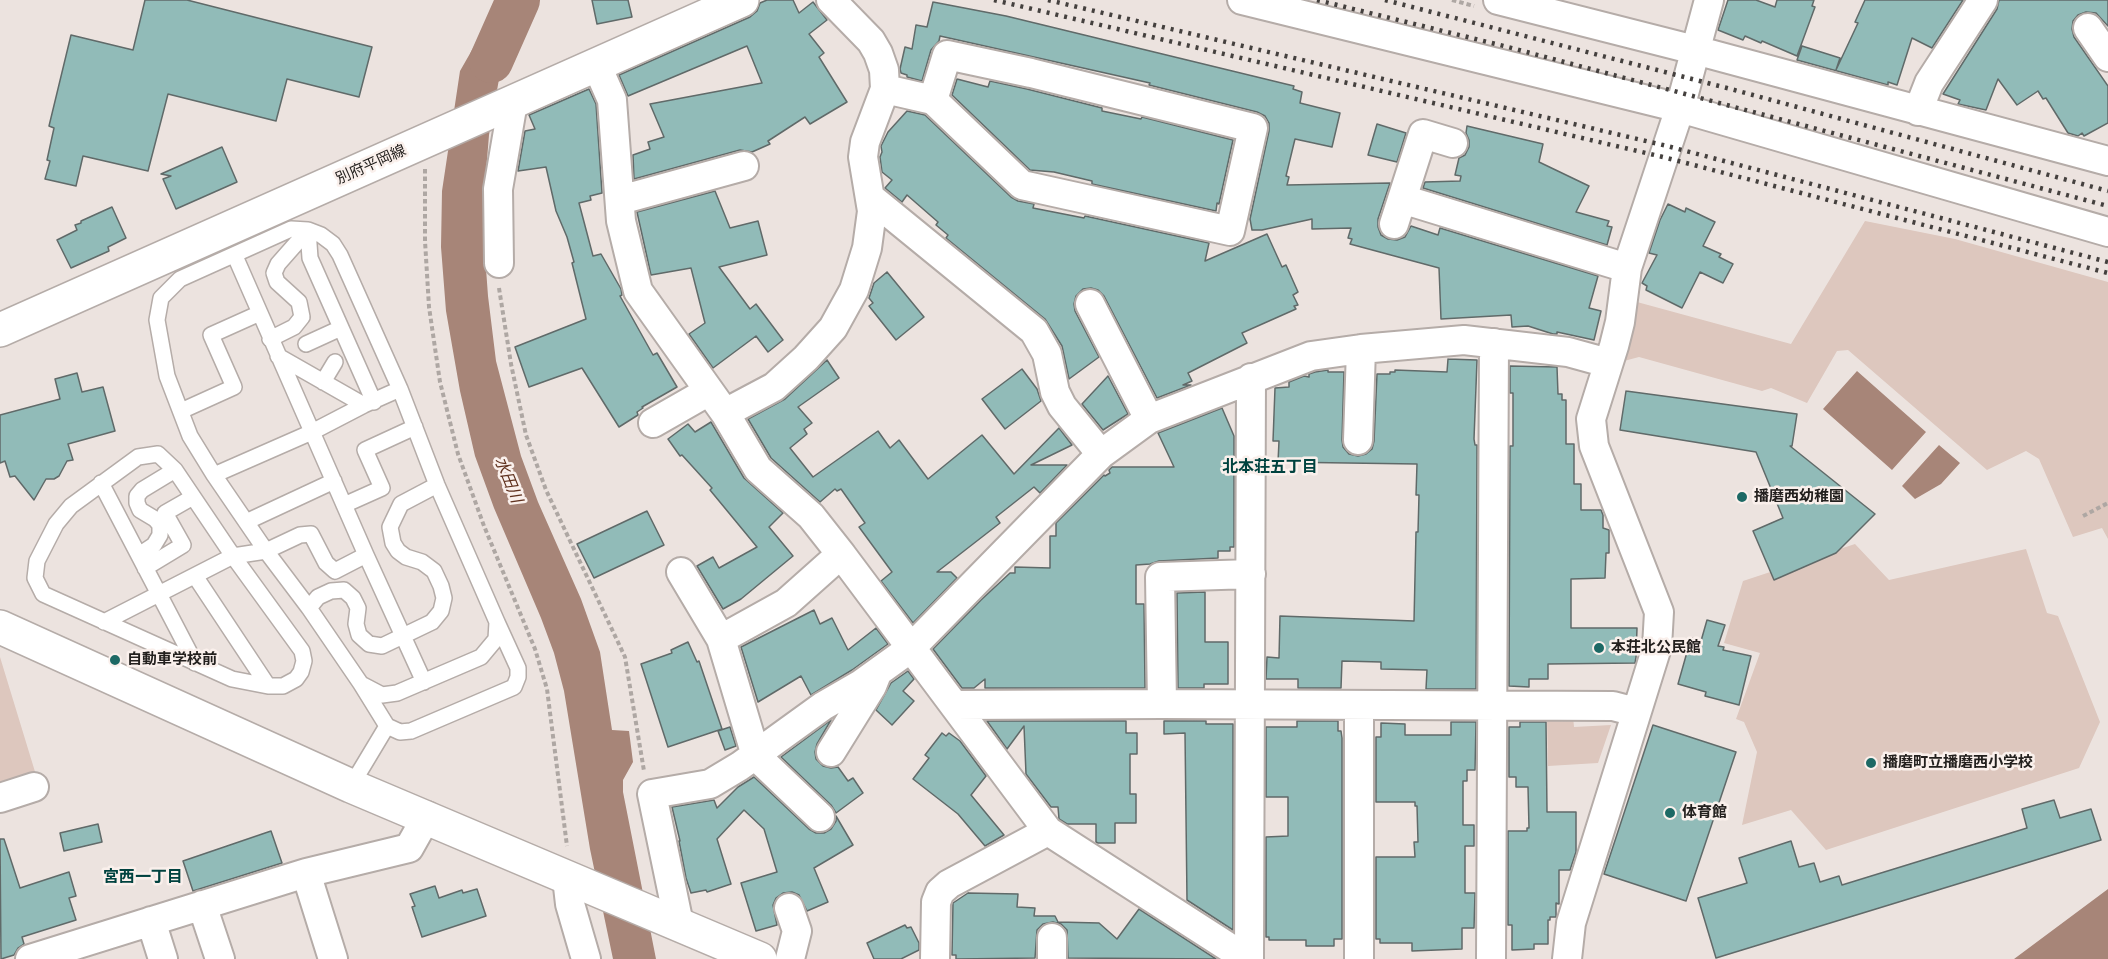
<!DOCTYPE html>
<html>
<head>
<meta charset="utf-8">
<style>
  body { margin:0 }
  canvas { display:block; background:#ece3df }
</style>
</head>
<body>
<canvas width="2108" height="959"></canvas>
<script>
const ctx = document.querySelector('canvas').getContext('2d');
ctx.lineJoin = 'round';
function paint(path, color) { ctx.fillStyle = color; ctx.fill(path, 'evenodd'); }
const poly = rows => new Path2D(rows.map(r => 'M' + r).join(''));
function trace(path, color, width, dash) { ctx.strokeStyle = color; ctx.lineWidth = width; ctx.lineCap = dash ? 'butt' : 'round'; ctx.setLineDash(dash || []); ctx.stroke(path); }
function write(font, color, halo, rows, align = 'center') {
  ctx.font = font + ' "Fira Sans Condensed","Noto Sans JP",sans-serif'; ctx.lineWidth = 5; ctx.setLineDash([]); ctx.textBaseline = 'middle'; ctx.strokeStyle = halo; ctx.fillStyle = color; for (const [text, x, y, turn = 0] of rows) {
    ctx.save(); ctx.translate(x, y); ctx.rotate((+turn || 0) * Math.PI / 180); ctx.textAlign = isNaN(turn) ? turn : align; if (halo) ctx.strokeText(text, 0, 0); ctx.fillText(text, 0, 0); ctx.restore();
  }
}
paint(poly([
  [1865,221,1955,239,2108,282,2108,539,2102,528,2073,537,2039,459,2026,451,1987,470,1848,350,1837,351,1807,403,1771,388,1762,391,1639,357,1624,361,1637,302,1791,344],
  [1855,544,1889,580,2026,549,2047,613,2058,616,2100,722,2079,768,1826,850,1791,810,1742,825,1757,752,1744,722,1736,719,1760,653,1724,643,1743,581],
  [0,657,36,775,0,787],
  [1573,716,1574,727,1611,725,1598,763,1548,766,1547,719]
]), '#ddc7be');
paint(poly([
  [525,4,501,68,489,135,486,172,484,241,488,296,496,361,521,456,538,502,581,599,600,652,612,730,629,731,633,762,623,780,623,792,656,959,613,959,590,849,564,691,554,653,541,618,494,508,475,456,460,391,446,311,441,247,442,191,460,71,492,15],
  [1857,371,1926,432,1892,470,1823,409],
  [1939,445,1960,463,1941,484,1915,499,1902,486],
  [2108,889,2108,959,2014,959]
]), '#a78578');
trace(poly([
  [491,61,518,0]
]), '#a78578', 44);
const building = poly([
  [145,0,187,0,372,47,359,97,287,79,276,121,168,94,148,171,83,156,76,186,45,179,50,161,47,160,54,128,49,126,71,35,133,50,145,0],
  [592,0,628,0,632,17,597,24,592,0],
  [767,0,793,0,799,13,813,2,827,20,809,34,824,53,819,57,847,102,810,124,805,117,768,141,770,144,752,152,740,150,634,179,633,155,650,149,648,142,664,137,650,104,762,83,747,46,628,96,619,75,750,17,757,11,760,3,767,0],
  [1728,0,1756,0,1775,7,1777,0,1814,0,1812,6,1815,7,1797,56,1762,41,1761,43,1745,36,1743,40,1718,30,1728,0],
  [1865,0,1963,0,1932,48,1912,38,1897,85,1888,82,1888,85,1797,60,1802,46,1840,58,1836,70,1858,23,1855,22,1865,0],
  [1999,0,2108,0,2108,26,2096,13,2086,12,2078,15,2073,21,2072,29,2074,37,2108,86,2108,123,2084,136,2082,133,2078,136,2068,133,2046,98,2043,99,2038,91,2017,105,1998,79,1986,110,1958,104,1960,100,1943,94,1997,9,1999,0],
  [933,2,1006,16,1294,86,1293,89,1302,92,1300,103,1340,113,1332,147,1295,139,1286,176,1289,177,1287,185,1390,183,1378,219,1378,227,1381,235,1388,239,1397,240,1405,237,1411,226,1438,235,1440,228,1598,276,1589,308,1601,311,1594,340,1557,332,1557,334,1553,334,1528,326,1512,327,1511,315,1441,319,1439,268,1350,244,1352,239,1348,238,1351,228,1312,229,1312,219,1262,230,1252,230,1250,219,1269,131,1269,123,1265,116,1257,112,1149,85,1150,83,940,36,939,41,931,50,922,81,907,77,907,75,901,73,900,69,905,47,912,49,916,25,927,27,933,2],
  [957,79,988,87,990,81,1027,89,1102,108,1102,111,1141,119,1142,117,1233,140,1219,204,1217,203,1216,211,1092,184,1092,181,1054,172,1030,170,952,95,957,79],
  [589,89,596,104,602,193,590,196,591,200,579,203,593,256,601,254,621,289,622,295,620,296,653,355,657,353,677,387,642,407,643,408,637,412,638,415,619,427,582,368,529,387,515,347,586,319,572,263,574,262,567,237,556,211,546,167,518,171,525,131,535,129,529,115,589,89],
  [907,111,925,115,1011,197,1018,201,1034,204,1033,208,1084,218,1085,216,1209,243,1205,261,1267,234,1282,267,1286,265,1298,292,1293,295,1298,305,1294,306,1296,309,1242,333,1247,343,1188,373,1192,381,1183,385,1191,385,1157,398,1104,296,1098,290,1091,288,1083,289,1076,296,1074,304,1075,311,1099,357,1069,379,1062,346,1045,319,946,238,948,235,936,225,938,222,907,195,902,202,885,188,892,180,882,172,880,157,882,152,881,146,888,132,907,111],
  [1377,124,1406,133,1397,162,1368,155,1377,124],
  [1467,126,1543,144,1539,162,1589,186,1576,212,1609,221,1607,226,1612,227,1607,245,1423,188,1425,182,1460,181,1461,176,1455,175,1459,158,1465,155,1469,147,1469,140,1466,133,1467,126],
  [222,147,237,182,176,209,163,179,171,176,161,174,222,147],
  [715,191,730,228,758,221,767,255,719,267,750,309,756,304,783,340,768,352,756,336,713,368,689,334,705,323,691,268,651,275,637,212,715,191],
  [1668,204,1685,212,1686,208,1715,222,1703,246,1721,254,1719,257,1733,264,1723,283,1700,272,1682,308,1646,290,1647,286,1642,283,1657,255,1649,253,1660,220,1668,204],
  [112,207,126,238,108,247,109,251,71,268,57,240,77,230,75,225,81,223,81,221,112,207],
  [887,272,924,317,896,340,869,306,873,303,869,298,874,283,887,272],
  [1448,359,1477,360,1474,439,1475,445,1477,445,1476,689,1426,689,1427,670,1381,669,1381,662,1342,661,1341,688,1298,688,1298,679,1266,679,1267,657,1279,658,1280,616,1414,621,1416,532,1418,532,1419,495,1416,495,1417,464,1278,462,1279,441,1273,441,1275,388,1289,387,1289,382,1304,376,1309,377,1309,374,1315,372,1328,370,1328,372,1344,372,1342,440,1343,447,1349,454,1358,456,1366,454,1372,449,1374,441,1377,374,1390,374,1390,372,1395,372,1395,370,1447,372,1448,359],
  [827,360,839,378,798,407,812,423,804,429,807,434,790,448,813,477,878,431,890,448,899,440,928,479,982,435,1014,474,1059,428,1072,445,1031,465,1067,465,1040,493,1034,487,996,517,1000,523,937,572,951,572,957,578,913,623,881,581,892,572,859,527,865,523,841,489,837,491,835,489,820,502,771,458,748,419,785,399,827,360],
  [1510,366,1557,367,1558,394,1562,394,1562,400,1566,400,1566,444,1574,444,1574,484,1581,484,1581,510,1601,510,1603,515,1603,528,1609,530,1609,553,1606,553,1605,578,1571,579,1571,628,1637,628,1636,657,1635,663,1548,664,1548,679,1529,679,1529,687,1509,686,1510,446,1513,446,1513,393,1510,393,1510,366],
  [1022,369,1037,389,1041,401,1005,429,982,399,1022,369],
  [77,373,82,392,103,387,115,431,68,444,73,460,67,461,59,476,54,479,46,479,34,500,15,476,10,477,5,461,0,463,0,415,60,399,55,379,77,373],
  [1108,376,1128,414,1103,430,1082,404,1108,376],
  [1626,391,1797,414,1792,446,1790,446,1875,514,1836,553,1774,580,1753,531,1783,518,1756,452,1620,430,1626,391],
  [1222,408,1234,436,1234,547,1230,547,1230,551,1218,551,1218,558,1159,561,1150,564,1136,565,1136,604,1144,604,1145,688,985,688,985,679,974,688,962,688,933,649,981,600,1010,573,1015,573,1015,567,1050,568,1050,536,1056,536,1056,523,1104,475,1105,476,1110,473,1109,470,1112,467,1174,467,1158,433,1222,408],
  [711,422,744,478,783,513,769,527,793,556,741,599,723,609,697,566,713,557,719,568,757,547,710,490,712,488,682,455,680,456,668,439,688,424,695,432,711,422],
  [647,511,664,545,594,578,577,544,647,511],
  [1205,592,1205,642,1228,642,1228,684,1204,684,1204,688,1178,688,1177,593,1205,592],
  [814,610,820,624,832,618,848,650,876,628,888,644,852,670,811,695,801,676,758,702,741,647,814,610],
  [1707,620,1725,625,1718,646,1724,647,1723,650,1751,656,1739,705,1705,696,1706,692,1678,684,1691,638,1701,641,1707,620],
  [688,642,697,662,699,661,722,729,668,747,641,664,672,653,671,650,688,642],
  [908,671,914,679,903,691,914,701,892,725,876,710,891,683,908,671],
  [831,720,817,744,815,752,816,759,823,766,831,768,838,767,848,781,853,778,863,793,836,813,831,805,781,757,831,720],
  [987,721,1126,721,1126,733,1137,733,1137,754,1130,754,1130,794,1136,794,1136,823,1115,823,1115,843,1098,843,1096,842,1096,824,1067,824,1059,819,1058,807,1051,807,1026,774,1024,726,1007,749,987,721],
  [1164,721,1206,721,1206,724,1233,724,1233,930,1187,900,1185,733,1164,734,1164,721],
  [1297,721,1338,721,1338,731,1341,731,1342,738,1342,939,1334,939,1334,946,1306,946,1306,940,1269,940,1269,937,1266,937,1266,837,1288,836,1288,797,1266,797,1266,727,1297,727,1297,721],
  [1451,722,1476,722,1475,770,1467,770,1467,781,1463,781,1463,825,1474,825,1474,846,1465,846,1465,893,1475,893,1474,928,1462,928,1462,949,1412,951,1412,943,1380,943,1380,939,1376,939,1376,857,1415,857,1414,842,1418,842,1417,806,1415,806,1415,802,1376,802,1376,737,1381,737,1381,723,1405,724,1405,735,1451,735,1451,722],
  [1520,722,1546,722,1547,812,1576,812,1576,852,1570,870,1559,870,1559,904,1556,903,1556,917,1550,917,1550,920,1548,920,1548,944,1534,944,1534,949,1512,950,1512,925,1508,925,1508,831,1527,831,1527,828,1529,828,1528,787,1516,787,1516,777,1509,777,1509,727,1520,727,1520,722],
  [1653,725,1736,752,1686,901,1604,874,1653,725],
  [730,727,736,746,725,750,718,731,730,727],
  [942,733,946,736,949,733,960,741,986,776,971,795,1004,835,985,846,958,814,913,779,929,758,925,755,942,733],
  [754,777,809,829,816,833,824,833,831,829,836,821,836,816,853,845,814,868,828,902,807,911,799,895,792,892,783,893,776,898,773,905,777,925,756,931,741,883,777,872,764,829,744,810,717,839,731,884,707,892,706,890,691,893,686,878,679,841,680,841,672,807,714,800,717,808,738,787,754,777],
  [2054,800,2060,818,2091,809,2101,840,1716,958,1698,898,1747,883,1739,858,1791,841,1799,867,1814,863,1820,882,1839,876,1842,885,2027,828,2022,809,2054,800],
  [98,824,102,842,64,851,60,833,98,824],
  [271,831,282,863,193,891,183,861,271,831],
  [0,839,4,839,20,888,69,872,76,896,69,898,76,920,22,937,24,944,18,948,14,955,1,959,0,839],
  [435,886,439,898,462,890,463,893,477,889,486,916,422,937,412,907,415,906,410,894,435,886],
  [968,893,1018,894,1017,907,1035,908,1034,916,1055,916,1058,922,1099,923,1117,939,1139,909,1216,959,1068,958,1067,930,1061,924,1053,922,1043,924,1037,930,1035,958,956,959,956,955,952,955,953,903,968,893],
  [905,925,907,928,911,927,919,943,919,950,901,959,874,959,867,943,905,925]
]);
paint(building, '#91bbb8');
trace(building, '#606a69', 1.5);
const lane = poly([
  [235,256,366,555,424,682],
  [270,339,294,327,302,317,299,302,277,282,274,273,278,264,308,230,310,258,374,402],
  [306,344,341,328],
  [278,356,364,405],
  [323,382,335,362],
  [181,411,234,387,211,335,260,313],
  [158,454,175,470,233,556,302,651,304,661,301,672,296,679,283,686,268,686,232,679,43,594,35,578,37,561,56,524,71,506,138,457,158,454],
  [214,475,312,432,364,405,400,389],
  [101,483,195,663],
  [344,505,382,488,365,450,415,427],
  [246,522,334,481],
  [139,555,154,545,160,535,160,525,155,519,140,510,137,503,137,496,142,490,175,470],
  [145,568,183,545,165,513,193,497],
  [195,576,268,686],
  [309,608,318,597,331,591,344,590,353,598,358,608,356,624,359,635,369,644,382,646,432,622,441,611,444,598,441,586,434,571,422,562,406,557,398,551,393,543,390,527,401,504,437,485],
  [104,622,233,556,266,551,300,535,311,534,326,563,335,571,366,555],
  [361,684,382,695,397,693,481,657,496,639,497,622,437,485,400,389,340,255,333,244,321,235,308,230,291,229,180,279,161,298,157,320,167,376,190,436,214,475,266,551,309,608,361,684,387,726,400,732,411,731,514,687,518,677,518,668,497,622],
  [351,786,387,726]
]);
const street = poly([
  [1242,0,1680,108,2108,232],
  [1498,0,1695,50,2108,161],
  [2088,28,2108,57],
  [597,66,612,100,621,221,638,291,725,413,758,469,811,516,841,554,1048,831,1247,959],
  [885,89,933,100,1022,185,1230,231,1253,128,1031,73,947,55,933,100],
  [1918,111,1929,83,1983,0],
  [871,198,1034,331,1047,354,1055,392,1062,406,1101,454],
  [1402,199,1627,268],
  [620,200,744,166],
  [1394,224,1423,134,1453,143],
  [499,263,498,189,513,102],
  [1090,304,1149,419],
  [725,413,774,387,806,358,833,328,854,290,867,248,872,211,863,157,865,142,885,89,884,70,878,53,871,41,831,0],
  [653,423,709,391],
  [1358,440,1361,349],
  [681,572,721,639,756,756,820,817],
  [721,639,786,603,841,554],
  [1162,704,1160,577,1251,574],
  [954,705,1162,704,1613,706,1636,712],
  [831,752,872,686,876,676],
  [0,798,34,787],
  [306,873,333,959],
  [567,878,570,904,586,959],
  [202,905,220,959],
  [789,908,797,931,790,959],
  [151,921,163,959],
  [679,924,652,794,710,784,740,766,823,706,861,684,911,648,1101,454,1149,419,1311,356,1361,349,1464,340,1568,352,1608,363],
  [30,959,306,873,409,848,427,816],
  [935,959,936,902,940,892,949,884,1048,831],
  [1052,959,1052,938],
  [1249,959,1251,378],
  [1359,959,1359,705],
  [1491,959,1494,343],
  [1567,959,1571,923,1657,647,1659,612,1594,446,1591,419,1614,346,1620,322,1627,268,1680,108,1709,0]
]);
const secondary = poly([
  [0,330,742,0],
  [0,627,351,786,760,959]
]);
trace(lane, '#b5aca8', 18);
trace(street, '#b5aca8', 32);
trace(secondary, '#b5aca8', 36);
trace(poly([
  [1452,0,1474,6],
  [425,169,425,241,429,307,440,382,458,454,484,526,535,649,547,689,567,846],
  [499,288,511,364,526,435,546,490,625,657,644,771],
  [2083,516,2108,503]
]), '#aea7a3', 4, [4.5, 3]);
trace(lane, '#fff', 15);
trace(street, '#fff', 28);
trace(secondary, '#fff', 33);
trace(poly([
  [994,0,1663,157,2108,273],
  [1048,0,1667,146,2108,262],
  [1317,0,1504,46,2108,206],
  [1385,0,1727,88,2108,191]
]), '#44403e', 4.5, [3, 6]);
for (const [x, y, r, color] of [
  [1742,497,6,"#1d6965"],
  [1599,648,6,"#1d6965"],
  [115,660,6,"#1d6965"],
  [1871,763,6,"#1d6965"],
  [1670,813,6,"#1d6965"]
]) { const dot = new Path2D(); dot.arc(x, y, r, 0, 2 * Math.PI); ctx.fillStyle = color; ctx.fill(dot); trace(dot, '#faf0ec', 2); }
write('15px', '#23201e', '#faf0ec', [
  ["別府平岡線",371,165,-24]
]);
write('bold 15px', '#23201e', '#faf0ec', [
  ["播磨西幼稚園",1754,497],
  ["本荘北公民館",1611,648],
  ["自動車学校前",127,660],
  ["播磨町立播磨西小学校",1883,763],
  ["体育館",1682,813]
], 'left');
write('bold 16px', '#00423f', '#faf0ec', [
  ["北本荘五丁目",1270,468],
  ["宮西一丁目",143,878]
]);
write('italic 16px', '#60311e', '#faf0ec', [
  ["水田川",508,480,68]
]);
</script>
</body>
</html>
